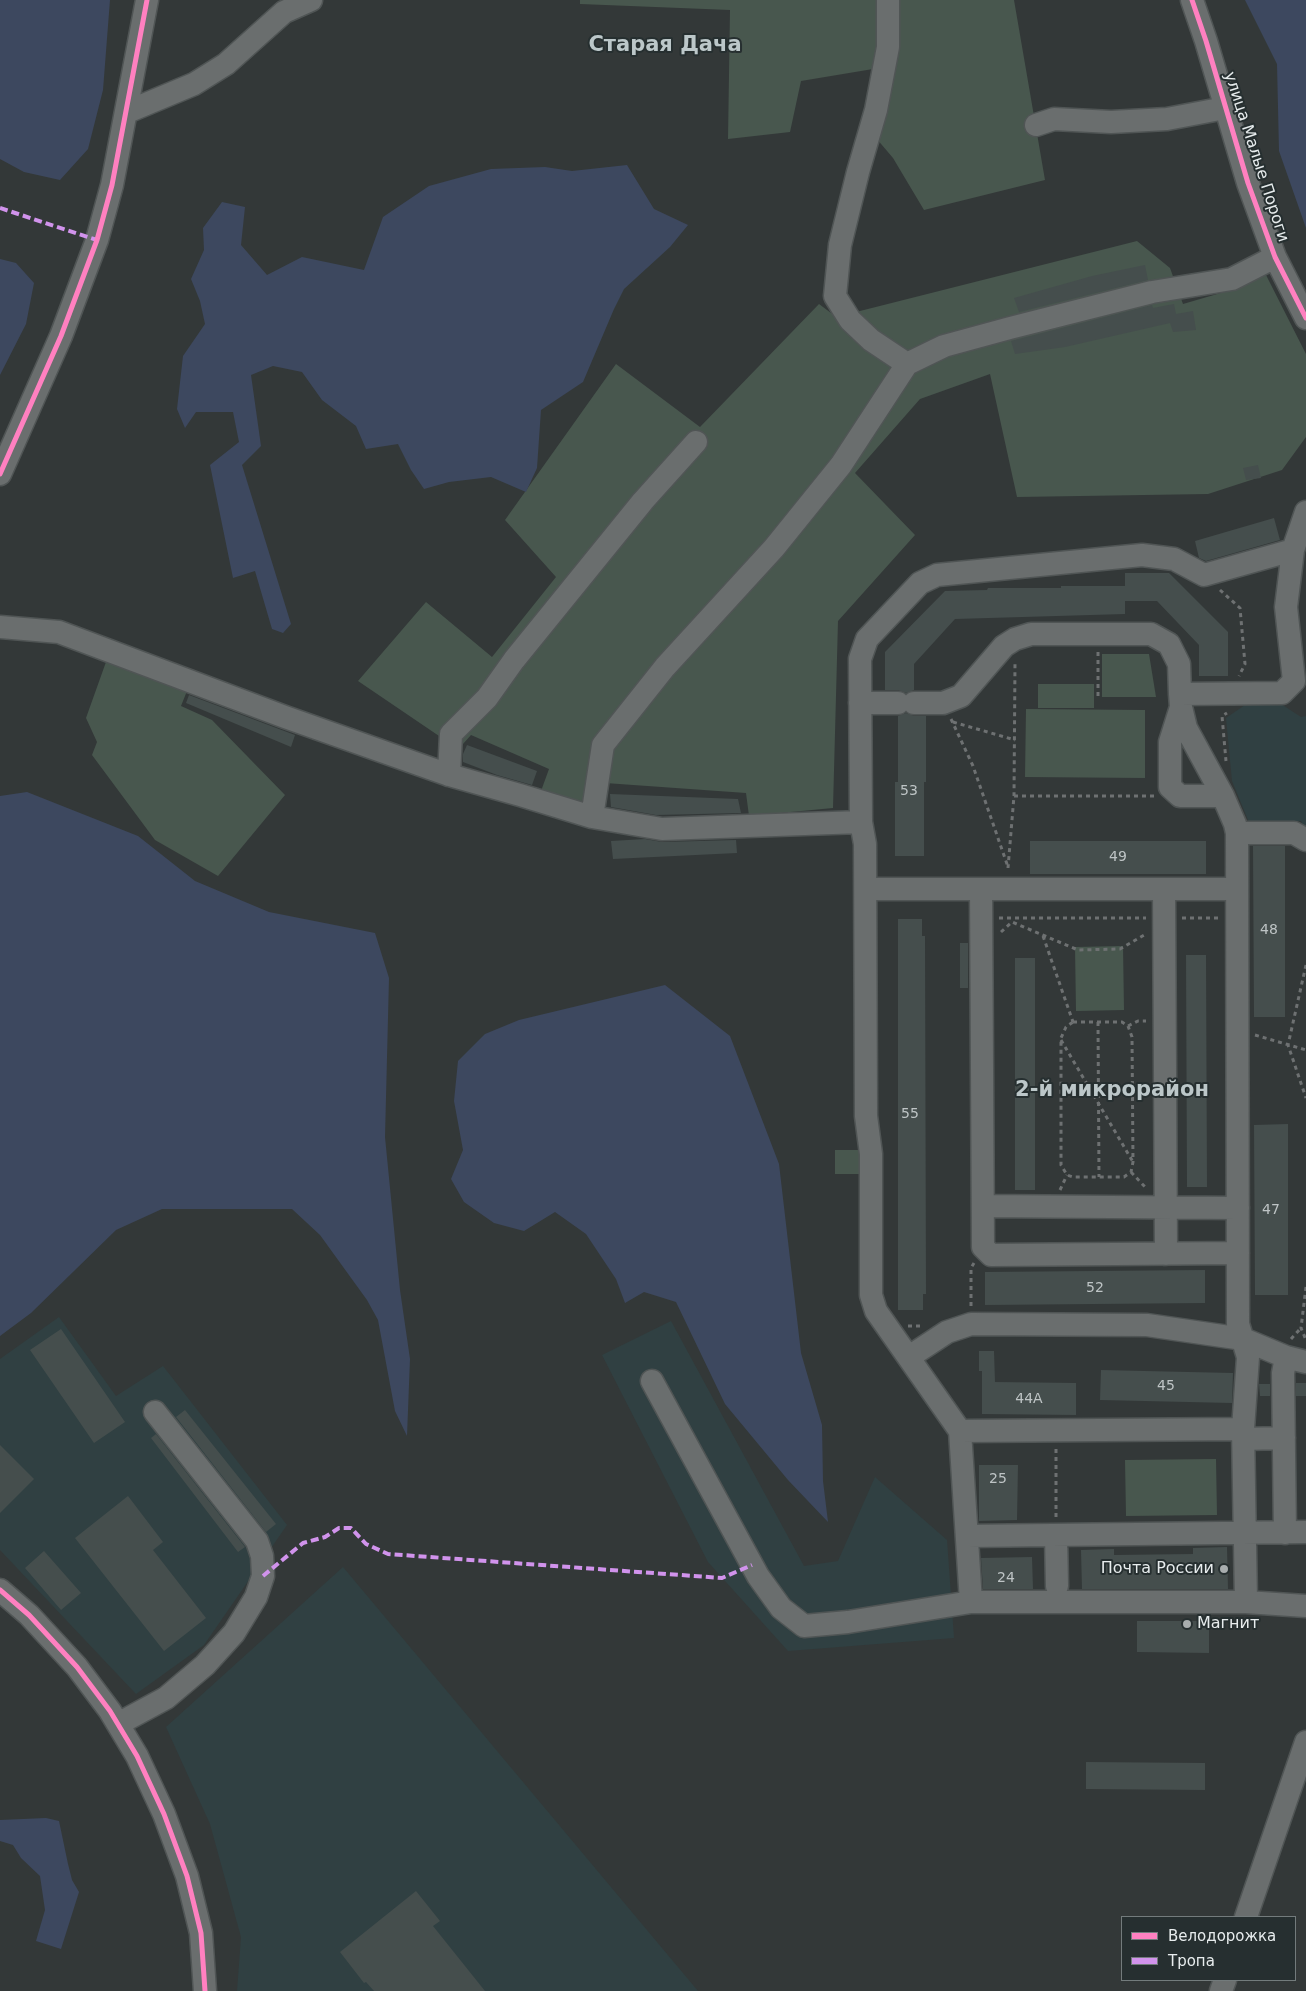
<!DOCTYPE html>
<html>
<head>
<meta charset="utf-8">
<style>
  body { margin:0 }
  #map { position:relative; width:1306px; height:1991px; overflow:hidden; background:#333838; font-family:"DejaVu Sans",sans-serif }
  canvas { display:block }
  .legend { position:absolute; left:1121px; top:1916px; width:175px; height:65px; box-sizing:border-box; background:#262f30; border:1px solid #737b7c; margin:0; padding:6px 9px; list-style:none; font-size:15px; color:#e7eced }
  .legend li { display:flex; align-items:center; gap:10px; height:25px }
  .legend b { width:25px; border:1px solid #737b7c }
</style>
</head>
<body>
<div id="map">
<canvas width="1306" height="1991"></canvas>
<ul class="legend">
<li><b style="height:6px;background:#ff80c0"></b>Велодорожка</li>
<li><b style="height:6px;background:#d193ec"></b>Тропа</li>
</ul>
</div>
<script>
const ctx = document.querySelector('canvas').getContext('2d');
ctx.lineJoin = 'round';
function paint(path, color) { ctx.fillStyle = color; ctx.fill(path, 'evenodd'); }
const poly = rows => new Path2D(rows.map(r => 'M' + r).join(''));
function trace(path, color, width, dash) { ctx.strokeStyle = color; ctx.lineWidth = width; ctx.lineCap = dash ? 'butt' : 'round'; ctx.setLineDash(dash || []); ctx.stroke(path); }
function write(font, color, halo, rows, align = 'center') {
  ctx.font = font + ' "DejaVu Sans",sans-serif'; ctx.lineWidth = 4; ctx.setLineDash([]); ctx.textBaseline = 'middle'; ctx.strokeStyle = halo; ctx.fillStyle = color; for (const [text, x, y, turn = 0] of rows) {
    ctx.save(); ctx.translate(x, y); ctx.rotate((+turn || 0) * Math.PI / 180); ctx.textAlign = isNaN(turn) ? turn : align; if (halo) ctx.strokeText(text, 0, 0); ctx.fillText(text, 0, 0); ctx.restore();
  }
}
paint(poly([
  [1281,704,1301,717,1306,716,1306,833,1301,821,1250,825,1232,781,1226,718,1245,705],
  [59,1317,116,1396,163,1366,287,1525,204,1645,136,1694,0,1550,0,1359],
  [671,1321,804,1566,838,1561,875,1477,947,1540,954,1638,788,1651,708,1562,602,1355],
  [343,1567,698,1991,237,1991,241,1937,210,1824,166,1727]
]), '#304042');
paint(poly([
  [580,0,1014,0,1045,180,924,210,893,158,876,138,891,66,801,81,790,132,728,139,730,10,580,4],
  [1137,241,1170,268,1183,304,1224,292,1266,275,1306,354,1306,437,1282,470,1208,494,1017,497,990,374,920,399,855,473,915,535,838,621,833,808,749,816,746,793,591,782,585,803,541,791,549,769,471,735,463,744,442,738,358,681,426,602,492,657,556,577,505,520,616,364,700,427,819,304,839,319,856,312],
  [1102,654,1149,654,1156,697,1102,697],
  [106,662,187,691,181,706,212,720,285,795,218,876,155,840,92,755,97,742,86,718],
  [1038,684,1094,684,1094,708,1038,708],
  [1026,709,1145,710,1145,778,1025,777],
  [1123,946,1124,1010,1076,1011,1075,947],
  [835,1150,859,1150,859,1174,835,1174],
  [1216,1459,1217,1515,1126,1516,1125,1460]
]), '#48574e');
paint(poly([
  [0,0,110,0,103,90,88,149,60,180,24,172,0,159],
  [1245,0,1306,0,1306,228,1279,151,1277,64],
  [627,165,654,209,688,225,670,247,624,289,614,309,583,382,541,410,537,468,526,492,491,477,449,482,424,489,411,470,398,444,366,449,356,426,322,400,302,372,273,366,251,375,261,446,242,465,291,624,283,633,272,629,255,571,233,578,210,465,239,442,233,412,196,412,185,428,177,409,183,356,205,324,200,301,191,279,204,250,203,228,222,202,245,207,241,245,267,275,302,257,364,270,383,217,429,186,491,169,545,167,572,171],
  [0,259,16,263,34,283,26,324,0,375],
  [27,792,138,836,195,881,269,912,375,933,389,978,385,1137,400,1290,410,1359,407,1436,395,1411,378,1320,367,1300,320,1235,292,1209,162,1209,116,1230,31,1313,0,1336,0,796],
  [665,985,730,1036,779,1164,801,1353,822,1425,823,1481,828,1522,788,1480,725,1404,676,1302,644,1292,625,1303,616,1279,586,1234,555,1212,524,1231,494,1223,464,1202,451,1179,463,1150,454,1101,458,1061,485,1034,519,1020],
  [46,1818,59,1821,68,1864,72,1880,79,1892,61,1949,36,1941,45,1910,40,1876,21,1858,13,1845,0,1841,0,1820]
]), '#3d485f');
paint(poly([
  [1145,265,1148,280,1019,312,1014,298,1092,276],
  [1174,304,1176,314,1193,311,1196,330,1173,332,1170,323,1065,347,1015,354,1011,341,1152,305,1153,308],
  [1258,465,1261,478,1246,480,1243,468],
  [1274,518,1280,540,1206,561,1199,558,1195,541],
  [1125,573,1169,573,1228,632,1228,676,1199,676,1199,645,1157,601,1125,601,1125,614,955,619,914,664,914,690,906,693,898,690,885,690,885,652,945,591,987,590,988,588,1061,588,1061,586,1125,586],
  [189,695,295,735,291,747,186,703],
  [906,713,914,716,926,716,926,782,924,782,924,856,895,856,895,782,898,782,898,716],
  [467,745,537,771,532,785,497,775,463,762,463,754],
  [610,794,738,799,741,813,656,815,611,807],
  [645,839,662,842,736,840,737,853,613,859,611,841],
  [1030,841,1206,841,1206,874,1030,874],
  [1253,846,1285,846,1285,1017,1254,1017],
  [898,919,922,919,922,936,925,936,926,1294,923,1294,923,1310,898,1310],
  [960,943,968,943,968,988,960,988],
  [1186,955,1206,955,1207,1187,1187,1187],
  [1015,958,1035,958,1035,1190,1015,1190],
  [1288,1124,1288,1295,1255,1295,1254,1125],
  [1205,1270,1205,1303,985,1305,985,1272],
  [61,1329,125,1422,94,1443,30,1350],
  [979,1351,994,1351,995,1382,1076,1383,1076,1415,982,1414,982,1371,979,1371],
  [1101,1370,1233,1373,1232,1403,1100,1400],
  [1296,1383,1306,1383,1306,1396,1296,1396],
  [1259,1384,1270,1384,1270,1396,1260,1396],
  [185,1410,276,1524,266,1532,176,1417],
  [156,1434,245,1547,238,1552,151,1438],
  [0,1445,34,1479,0,1513],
  [979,1465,1018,1465,1017,1520,979,1521],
  [128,1496,163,1542,153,1550,206,1618,164,1651,75,1538],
  [1227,1547,1228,1589,1082,1589,1081,1550,1114,1549,1114,1555,1193,1554,1193,1548],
  [44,1551,81,1593,61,1610,25,1568],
  [1032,1557,1033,1589,983,1589,981,1558],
  [1137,1621,1209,1621,1209,1653,1137,1652],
  [1086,1762,1205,1763,1205,1790,1086,1789],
  [416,1891,440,1921,433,1926,485,1991,374,1991,366,1982,364,1983,340,1952]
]), '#454e4d');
const minor = poly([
  [888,0,888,47,876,110,858,172,840,245,835,296,850,320,871,340,907,364],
  [1192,0,1206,41,1248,183,1275,257,1306,318],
  [127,112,194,84,226,64,284,12,311,0],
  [1036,125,1054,119,1111,122,1167,119,1225,108],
  [0,474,61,336,97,240,112,185,147,0],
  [0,627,59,632,285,717,449,775,520,795,592,817,662,829,861,822],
  [860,703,898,703],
  [914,703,943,703,961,696,1004,646,1015,639,1031,634,1151,634,1169,644,1179,664,1180,694],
  [1181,707,1170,742,1170,787,1180,796,1223,796],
  [449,775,451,734,487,698,514,660,643,501,696,442],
  [592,817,603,745,665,667,774,548,841,465,907,364,944,346,1010,328,1152,292,1232,279,1275,257],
  [1237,833,1294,833,1306,840],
  [866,889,1237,889],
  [981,889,983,1247,991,1255,1238,1253],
  [1164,889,1166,1254],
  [983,1206,1238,1208],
  [909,1357,947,1332,971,1324,1147,1325,1243,1339,1286,1357,1306,1362],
  [652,1381,758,1576,781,1608,804,1626,848,1622,971,1602,1246,1602,1306,1606],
  [960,1431,1243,1429],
  [1243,1439,1284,1438],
  [1285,1533,1283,1373,1286,1357],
  [1056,1535,1057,1586],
  [967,1536,1306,1532],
  [0,1590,29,1615,77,1667,110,1711,137,1756,164,1814,187,1876,201,1933,205,1991],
  [971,1602,960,1431,876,1311,871,1295,871,1154,866,1116,865,844,861,822,860,659,867,639,920,583,937,575,1142,555,1174,559,1204,575,1293,550,1306,512],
  [1246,1602,1243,1429,1248,1357,1238,1324,1237,833,1235,824,1223,796,1186,728,1181,707,1180,694,1282,693,1294,681,1286,607,1293,550],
  [118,1724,166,1698,205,1665,234,1633,256,1597,263,1576,262,1556,257,1541,155,1412],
  [1246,1917,1306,1742],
  [1221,1991,1225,1980]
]);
trace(minor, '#505555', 25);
trace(poly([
  [1220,590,1240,608,1245,664,1239,676],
  [1098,652,1098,696],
  [951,719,973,766,1008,867],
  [953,722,1015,740],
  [1226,761,1222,716,1227,713],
  [1014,796,1154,796],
  [1008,868,1014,796,1015,662],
  [999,918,1146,918],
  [1182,918,1218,918],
  [1001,932,1012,922,1078,950,1120,949,1146,934],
  [1043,936,1073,1022],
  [1306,965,1288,1045,1306,1098],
  [1073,1022,1122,1022,1128,1026,1132,1037,1133,1162,1131,1172,1124,1177,1073,1177,1067,1175,1061,1165,1061,1038,1066,1027,1073,1022],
  [1098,1022,1099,1177],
  [1128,1026,1138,1021,1146,1021],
  [1255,1035,1306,1050],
  [1061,1040,1133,1162],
  [1131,1172,1146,1188],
  [1060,1190,1067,1175],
  [1306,1287,1301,1328,1306,1340],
  [971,1306,971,1268,974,1263],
  [908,1326,922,1326],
  [1291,1339,1301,1328],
  [1056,1449,1056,1517]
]), '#6e7172', 3, [4, 4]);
trace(minor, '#6a6e6e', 22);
trace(poly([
  [0,208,97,240],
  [263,1576,303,1543,325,1537,339,1528,351,1528,366,1544,388,1554,722,1578,752,1565]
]), '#d193ec', 4, [8, 4]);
trace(poly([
  [1192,0,1206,41,1248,183,1275,257,1306,318],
  [0,474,61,336,97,240,112,185,147,0],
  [0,1590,29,1615,77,1667,110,1711,137,1756,164,1814,187,1876,201,1933,205,1991]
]), '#ff80c0', 5);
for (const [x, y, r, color] of [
  [1224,1569,5,"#a8adae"],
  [1187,1624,5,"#a8adae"]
]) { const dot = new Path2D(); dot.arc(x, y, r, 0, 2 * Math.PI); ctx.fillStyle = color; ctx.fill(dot); trace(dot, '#262f30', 2); }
write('14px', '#bec4c5', null, [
  ["53",909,791],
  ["49",1118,857],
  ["48",1269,930],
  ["55",910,1114],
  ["47",1271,1210],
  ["52",1095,1288],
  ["45",1166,1386],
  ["44А",1029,1399],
  ["25",998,1479],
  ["24",1006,1578]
]);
write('16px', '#e7eced', '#262f30', [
  ["улица Малые Пороги",1256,157,72]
]);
write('16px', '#e7eced', '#262f30', [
  ["Почта России",1214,1569],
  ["Магнит",1197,1624,"left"]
], 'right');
write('bold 21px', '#bcc7c9', '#262f30', [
  ["Старая Дача",665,46],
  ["2-й микрорайон",1112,1091]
]);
</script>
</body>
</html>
